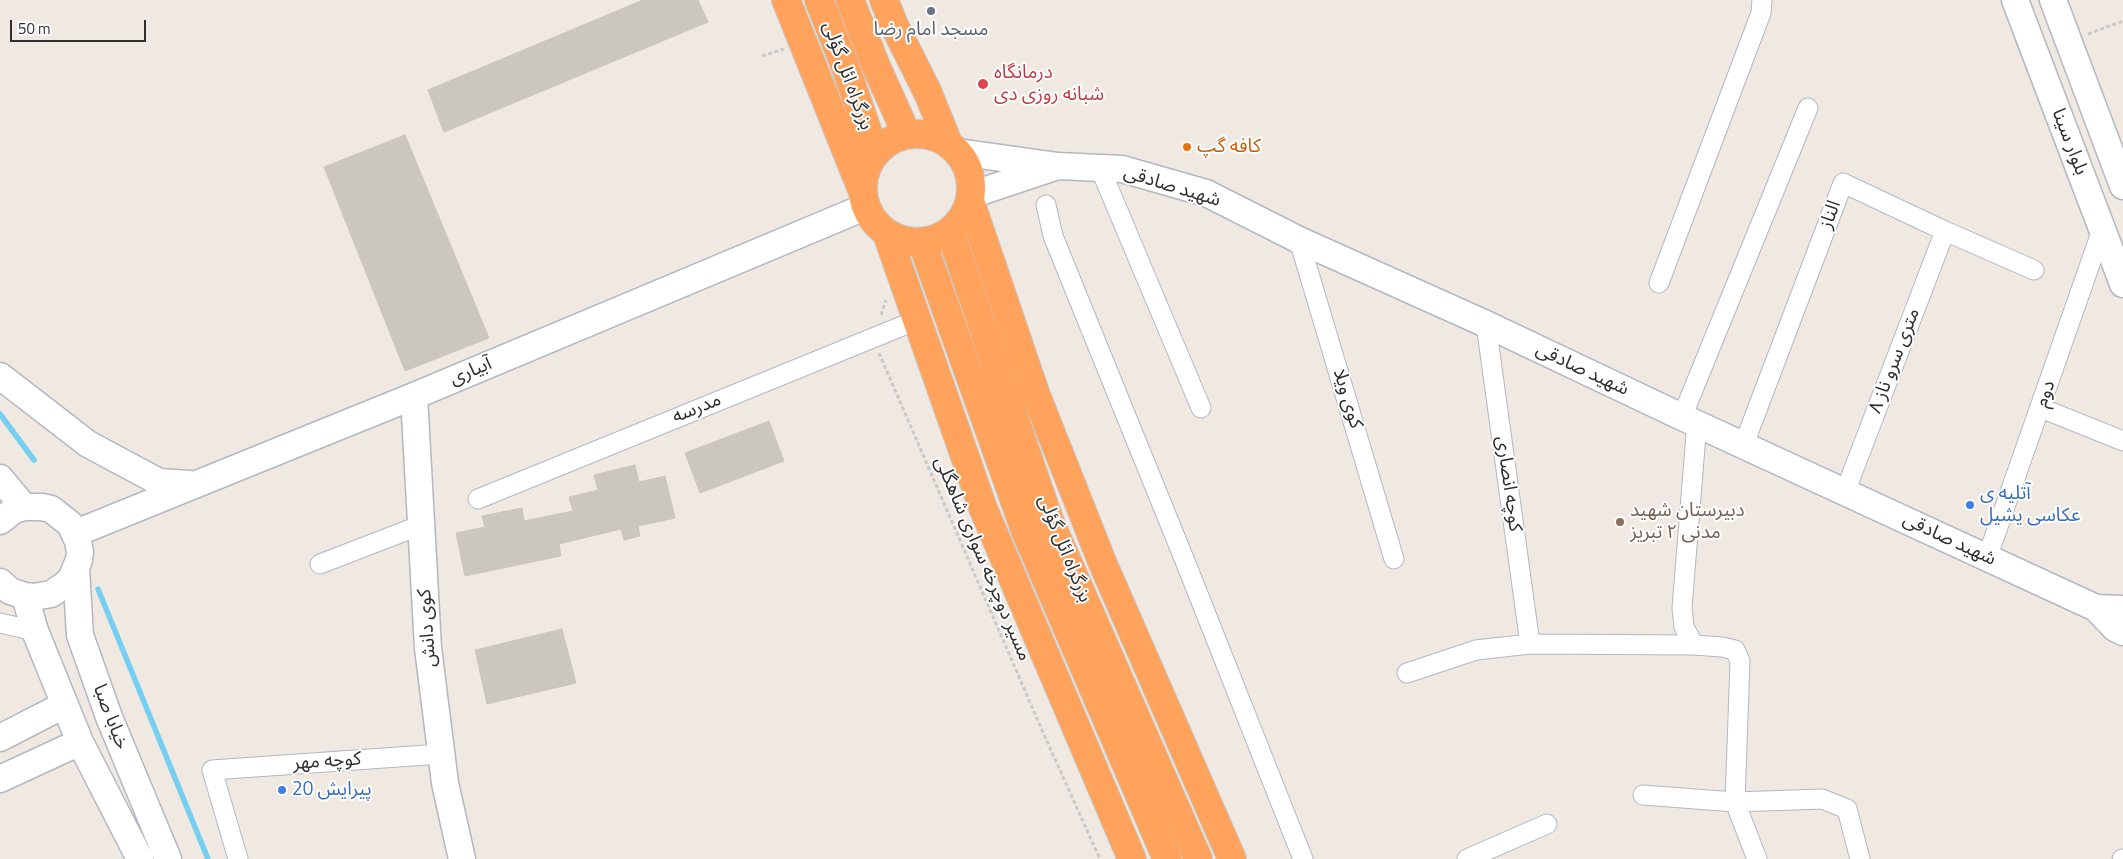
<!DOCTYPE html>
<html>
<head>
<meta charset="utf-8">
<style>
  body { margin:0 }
  #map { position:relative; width:2123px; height:859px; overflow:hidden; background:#efe9e1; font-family:"Titillium Web",sans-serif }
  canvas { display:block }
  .scale { position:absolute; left:10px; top:20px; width:136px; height:22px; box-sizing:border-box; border:2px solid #2e2e2e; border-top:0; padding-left:6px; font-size:15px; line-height:18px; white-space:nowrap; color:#2e2e2e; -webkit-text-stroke:4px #fff; paint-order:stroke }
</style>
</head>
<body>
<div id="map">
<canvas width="2123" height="859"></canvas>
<div class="scale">50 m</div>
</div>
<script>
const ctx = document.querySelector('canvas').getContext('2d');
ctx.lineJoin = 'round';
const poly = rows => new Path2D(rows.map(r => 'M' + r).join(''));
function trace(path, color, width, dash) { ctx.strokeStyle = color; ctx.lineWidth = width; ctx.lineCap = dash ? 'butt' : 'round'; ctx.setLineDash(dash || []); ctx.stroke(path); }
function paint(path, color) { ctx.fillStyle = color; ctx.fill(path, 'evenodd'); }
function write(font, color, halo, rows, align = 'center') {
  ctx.font = font + ' "Titillium Web","Noto Sans Arabic",sans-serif'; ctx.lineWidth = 4; ctx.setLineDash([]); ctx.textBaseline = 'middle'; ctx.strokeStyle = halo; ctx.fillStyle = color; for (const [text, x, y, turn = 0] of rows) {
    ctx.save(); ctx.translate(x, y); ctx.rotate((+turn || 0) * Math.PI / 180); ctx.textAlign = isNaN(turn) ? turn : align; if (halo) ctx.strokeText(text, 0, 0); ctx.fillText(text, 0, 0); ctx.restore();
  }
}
trace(poly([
  [0,414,34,460],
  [98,589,208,859]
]), '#75cff0', 5.5);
const building = poly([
  [643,0,698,0,708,22,444,132,428,90,643,0],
  [405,135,489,338,405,371,324,167,405,135],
  [769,421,784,461,700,493,685,453,769,421],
  [635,465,639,482,665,476,675,518,638,526,640,536,624,540,621,529,559,544,561,556,465,576,456,533,485,527,482,516,522,508,524,521,573,511,569,497,598,490,594,475,635,465],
  [562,629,576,683,487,704,475,650,562,629]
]);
paint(building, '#cbc7bf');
trace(building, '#cbc5ba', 1);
const street = poly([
  [1100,168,1201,408],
  [1046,205,1053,236,1187,566,1303,859],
  [1299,240,1394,559],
  [1659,283,1761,13,1762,0],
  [1486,324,1530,644],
  [2041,408,2123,441],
  [1682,417,1808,108],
  [1697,422,1682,608,1684,627,1694,645,1722,647,1735,650,1740,661,1735,802,1757,859],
  [1744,444,1843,183,1945,231,2034,270],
  [1845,492,1945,231],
  [478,499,917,320],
  [1987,558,2102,230],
  [320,564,421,525],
  [0,623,35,631],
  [1407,673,1476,650,1530,644,1694,645],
  [1643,795,1735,802,1822,799,1847,809,1860,859],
  [238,859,212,770,441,754],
  [1467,859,1547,824],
  [2122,859,2123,859]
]);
const secondary = poly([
  [2015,0,2123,284],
  [2053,0,2123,186],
  [958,152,1058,166,971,195],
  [1058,166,1122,169,1206,193,1299,240,1486,324,1682,417,2096,608,2123,609],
  [0,376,88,444,159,482,190,484],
  [414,396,428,648,445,783,462,859],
  [0,478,24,507],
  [0,521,14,510,24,507,42,507,51,509,70,524,78,541,80,552,79,560,72,577,66,584,51,594,34,597,25,596,10,591,0,582],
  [76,533,414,396,865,207],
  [76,569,80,635,109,717,168,859],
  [25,596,35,631,80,742,140,859],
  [2096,608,2115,628,2123,632],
  [0,738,64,705],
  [0,779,80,742]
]);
const highway = poly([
  [786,0,862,190],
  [819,0,847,71,875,153],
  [850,0,876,66,907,135],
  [884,0,894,25,928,93,949,145],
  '863 188a54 54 0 1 1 108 0a54 54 0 1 1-108 0Z',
  [970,201,1036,395,1103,564,1232,859],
  [950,231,1050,522,1198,859],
  [887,234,983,508,1132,859],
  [922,242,1025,530,1167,859]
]);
trace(street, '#b4b7c1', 21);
trace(secondary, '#b4b7c1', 29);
trace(highway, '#c9c9c9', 30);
trace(poly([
  [2088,34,2123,21],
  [762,56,784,49],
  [881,315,886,300],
  [879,353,1045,737,1100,859]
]), '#c9c9c9', 3, [4, 2.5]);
trace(street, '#fff', 19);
trace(secondary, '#fff', 26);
trace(highway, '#ffa35c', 28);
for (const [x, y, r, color] of [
  [931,11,5,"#6b7280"],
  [983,84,6,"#e0444e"],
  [1187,147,5,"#e8710a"],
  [1970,505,5,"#3f7fe0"],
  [1620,522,5,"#8d6e63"],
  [282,790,5,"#3f7fe0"]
]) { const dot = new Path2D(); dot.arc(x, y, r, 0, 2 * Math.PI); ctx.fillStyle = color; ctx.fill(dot); trace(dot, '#fff', 2); }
write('19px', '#5b616d', '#fff', [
  ["مسجد امام رضا",931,30]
]);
write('19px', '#be3a42', '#fff', [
  ["درمانگاه",994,73],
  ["شبانه روزی دی",994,95]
], 'left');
write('19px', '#2e2e2e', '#fff', [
  ["بزرگراه ائل گؤلی",847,76,70],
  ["بلوار سینا",2069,142,69],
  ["شهید صادقی",1172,187,17],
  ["الناز",1831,215,-69],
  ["۸ متری سرو ناز",1895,361,-69],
  ["شهید صادقی",1582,370,25],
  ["آبیاری",471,372,-23],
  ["دوم",2046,394,-71],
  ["کوی ویلا",1347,399,73],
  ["مدرسه",697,409,-22],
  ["کوچه انصاری",1508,484,82],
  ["شهید صادقی",1949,540,25],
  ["بزرگراه ائل گؤلی",1064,549,68],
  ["مسیر دوچرخه سواری شاهگلی",982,559,67],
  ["کوی دانش",428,628,-94],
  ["خیابا صبا",110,717,69],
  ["کوچه مهر",327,762,-4]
]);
write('19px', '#c56008', '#fff', [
  ["کافه گپ",1197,147]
], 'left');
write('19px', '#366cbe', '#fff', [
  ["آتلیه ی",1980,494],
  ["عکاسی یشیل",1980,516],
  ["پیرایش 20",292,790]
], 'left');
write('19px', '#785e54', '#fff', [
  ["دبیرستان شهید",1630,511],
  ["مدنی ۲ تبریز",1630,533]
], 'left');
</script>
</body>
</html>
